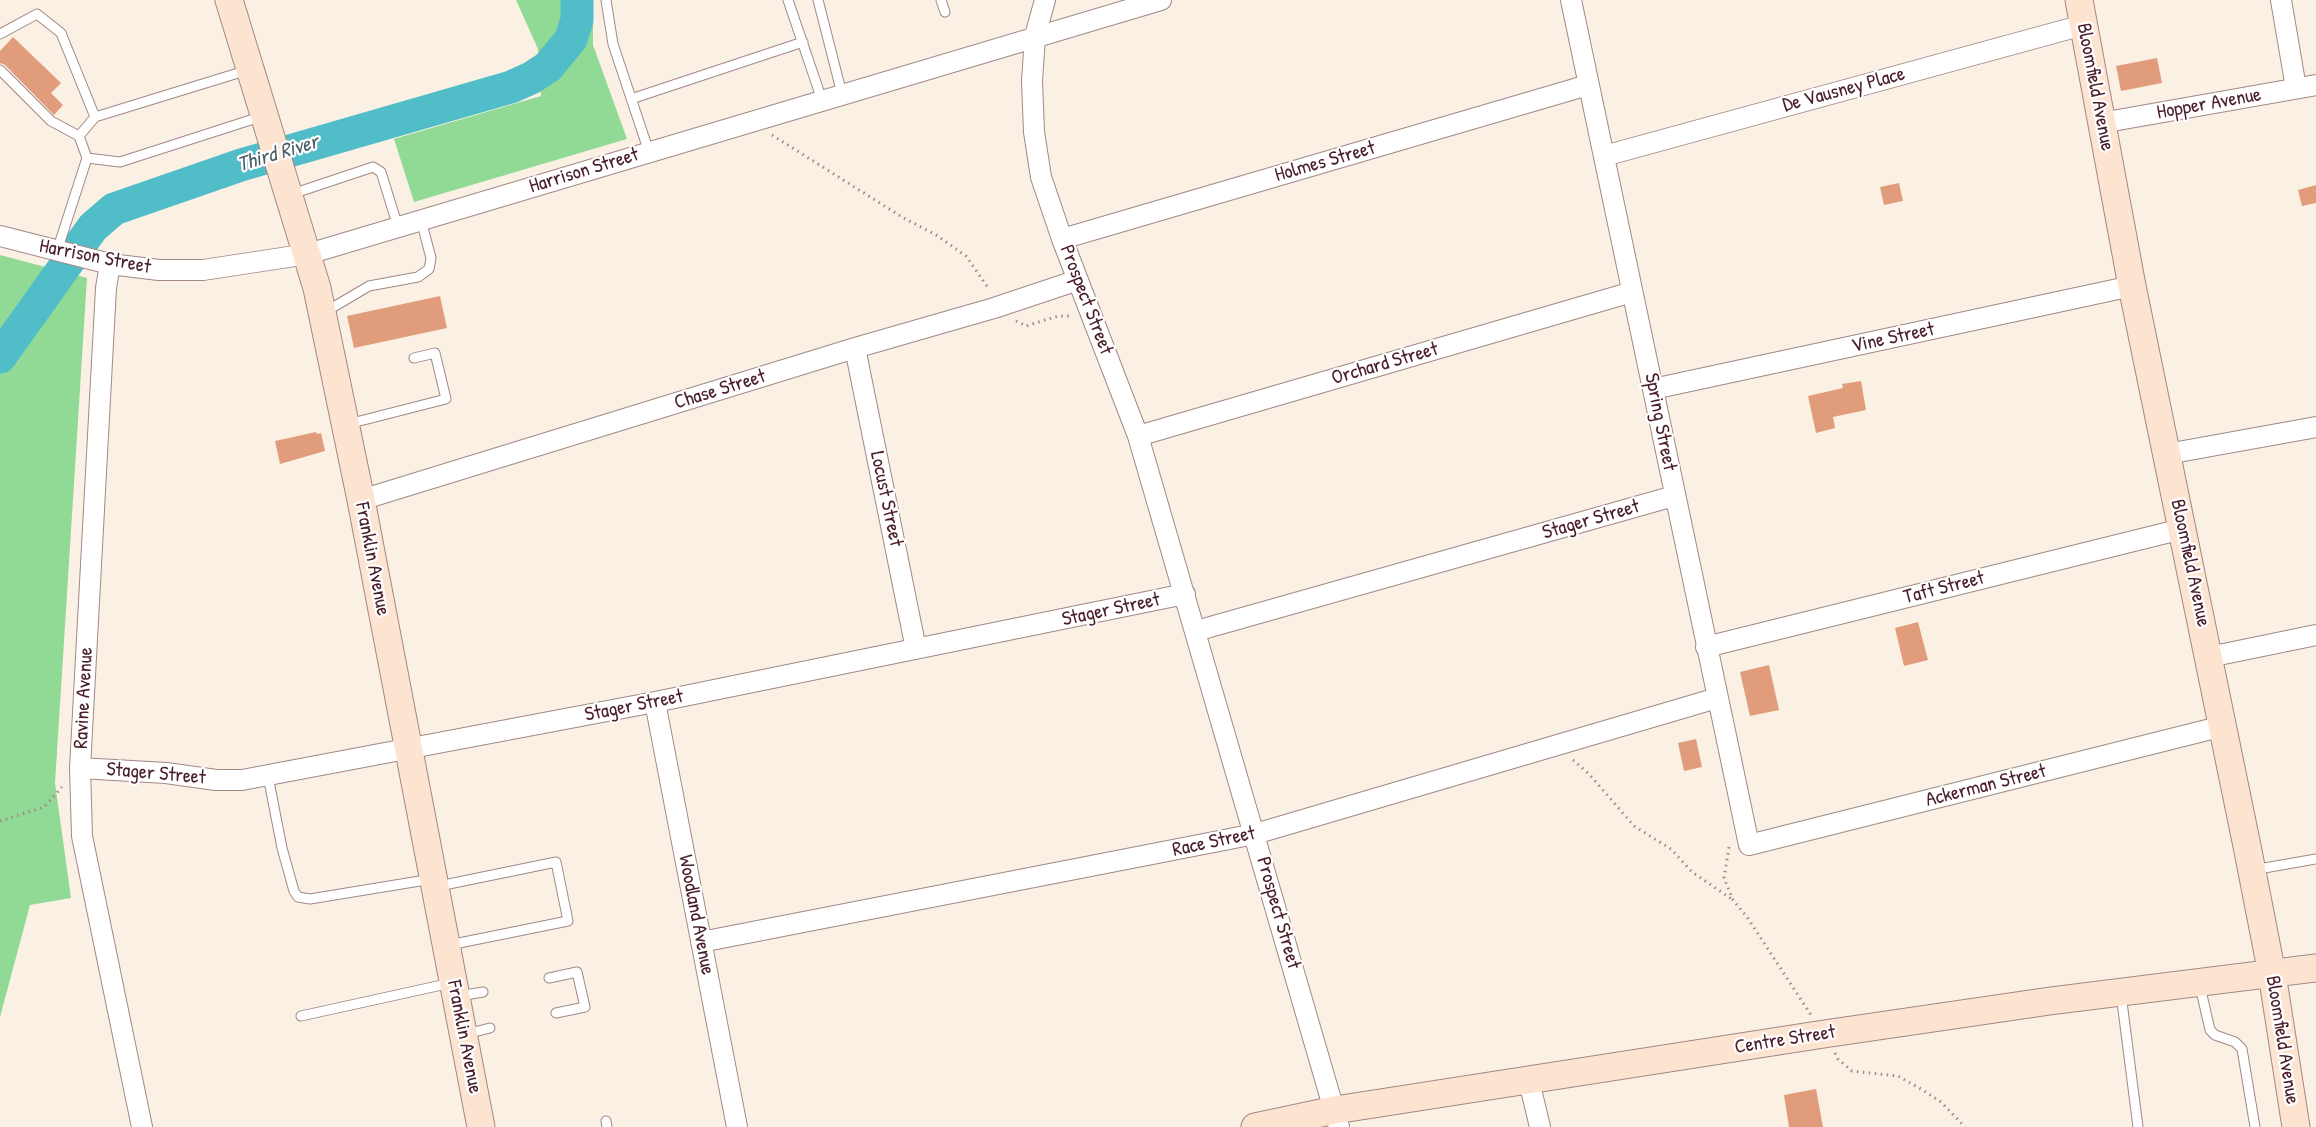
<!DOCTYPE html>
<html>
<head>
<meta charset="utf-8">
<style>
  body { margin:0 }
  canvas { display:block; background:#faf0e3 }
</style>
</head>
<body>
<canvas width="2316" height="1127"></canvas>
<script>
const ctx = document.querySelector('canvas').getContext('2d');
ctx.lineJoin = 'round';
function paint(path, color) { ctx.fillStyle = color; ctx.fill(path, 'evenodd'); }
const poly = rows => new Path2D(rows.map(r => 'M' + r).join(''));
function trace(path, color, width, dash) { ctx.strokeStyle = color; ctx.lineWidth = width; ctx.lineCap = dash ? 'butt' : 'round'; ctx.setLineDash(dash || []); ctx.stroke(path); }
function write(font, color, halo, rows, align = 'center') {
  ctx.font = font + ' "Patrick Hand",sans-serif'; ctx.lineWidth = 4.5; ctx.setLineDash([]); ctx.textBaseline = 'middle'; ctx.strokeStyle = halo; ctx.fillStyle = color; for (const [text, x, y, turn = 0] of rows) {
    ctx.save(); ctx.translate(x, y); ctx.rotate((+turn || 0) * Math.PI / 180); ctx.textAlign = isNaN(turn) ? turn : align; if (halo) ctx.strokeText(text, 0, 0); ctx.fillText(text, 0, 0); ctx.restore();
  }
}
paint(poly([
  [516,0,593,0,593,45,627,139,414,202,394,139,541,96,538,49],
  [0,255,87,278,55,783,71,898,30,905,0,1017]
]), '#91da95');
trace(poly([
  [0,357,93,227,114,209,241,165,511,87,531,78,548,67,571,39,577,20,577,0]
]), '#50bdc9', 33);
paint(poly([
  [13,37,61,83,51,93,63,105,54,115,5,65,0,63,0,51],
  [2157,58,2162,83,2121,91,2116,66],
  [1899,183,1903,201,1884,205,1880,187],
  [2316,185,2316,203,2302,206,2298,190],
  [440,296,447,328,354,348,347,316],
  [1861,381,1866,410,1833,417,1835,428,1816,433,1808,396,1843,388,1842,384],
  [316,432,317,434,321,433,325,451,280,464,275,441],
  [1918,622,1928,660,1904,666,1895,628],
  [1769,665,1779,710,1750,716,1740,672],
  [1696,739,1702,767,1684,771,1678,743],
  [1816,1089,1823,1127,1789,1127,1784,1095]
]), '#e19d7b');
const lane = poly([
  [606,0,613,44,649,152],
  [788,0,822,100],
  [818,0,842,94],
  [941,0,945,12],
  [0,34,37,14,61,33,95,117],
  [0,70,51,121,79,136],
  [631,99,803,42],
  [87,158,120,162,263,116],
  [292,194,373,167,381,172,398,227],
  [57,251,87,158,79,136,95,117,248,70],
  [325,312,369,286,418,277,429,269,431,258,421,220],
  [348,424,446,399,435,353,414,358],
  [268,776,282,848,294,891,298,897,310,899,432,879],
  [2253,870,2316,859],
  [439,886,556,862,568,921,449,945],
  [549,978,577,972,585,1007,556,1013],
  [2200,986,2210,1030,2215,1035,2235,1042,2242,1049,2255,1127],
  [2121,994,2138,1127],
  [459,996,483,992],
  [301,1016,451,983],
  [466,1034,490,1028],
  [606,1121,607,1127]
]);
const street = poly([
  [1045,0,1035,36,1032,81,1034,132,1041,177,1062,239,1138,436,1339,1127],
  [1571,0,1749,845,2223,726],
  [2281,0,2296,88],
  [2101,123,2316,85],
  [1604,156,2083,25],
  [0,236,110,264,159,270,203,270,308,254,1161,0],
  [1062,239,1588,85],
  [110,264,106,288,80,768,82,836,142,1127],
  [855,348,916,649],
  [1653,389,2132,286],
  [1138,436,1632,292],
  [2167,454,2316,427],
  [361,500,855,348,994,308,1078,280],
  [1196,631,1674,496],
  [1706,647,2182,529],
  [2209,657,2316,635],
  [655,702,737,1127],
  [80,768,166,773,216,780,242,780,655,702,1185,594],
  [701,942,1255,834,1717,698],
  [1529,1081,1540,1127]
]);
const secondary = poly([
  [229,0,317,288,361,500,481,1127],
  [2079,0,2132,286,2247,846,2272,974,2296,1127],
  [1255,1127,1335,1110,1824,1034,2050,1001,2316,968]
]);
trace(lane, '#a28887', 11);
trace(street, '#a28887', 22);
trace(secondary, '#a28887', 29);
trace(poly([
  [772,135,902,217,936,235,966,256,989,289],
  [1016,321,1026,326,1058,316,1070,316,1072,318],
  [1573,760,1589,774,1634,826,1671,849,1692,872,1733,900],
  [0,821,44,807,62,787],
  [1729,847,1724,878,1733,900,1747,917,1811,1015],
  [1835,1053,1838,1059,1852,1071,1898,1076,1921,1089,1941,1102,1965,1127]
]), '#a28887', 3, [1.5, 4.5]);
trace(lane, '#fff', 9);
trace(street, '#fff', 20);
trace(secondary, '#fde4d1', 27);
write('20px', '#4a1f2b', '#fff', [
  ["Bloomfield Avenue",2095,87,79],
  ["De Vausney Place",1844,90,-15],
  ["Hopper Avenue",2209,104,-10],
  ["Holmes Street",1325,162,-16],
  ["Harrison Street",584,171,-17],
  ["Harrison Street",95,257,11],
  ["Prospect Street",1086,300,69],
  ["Vine Street",1893,338,-12],
  ["Orchard Street",1385,364,-16],
  ["Chase Street",720,390,-17],
  ["Spring Street",1660,422,79],
  ["Locust Street",886,499,78],
  ["Stager Street",1591,520,-16],
  ["Franklin Avenue",372,559,79],
  ["Bloomfield Avenue",2190,563,78],
  ["Taft Street",1944,588,-14],
  ["Stager Street",1111,610,-12],
  ["Ravine Avenue",84,698,-87],
  ["Stager Street",634,706,-11],
  ["Stager Street",156,774,5],
  ["Ackerman Street",1986,786,-14],
  ["Race Street",1214,842,-12],
  ["Prospect Street",1278,913,74],
  ["Woodland Avenue",696,915,79],
  ["Franklin Avenue",464,1037,79],
  ["Centre Street",1785,1040,-9],
  ["Bloomfield Avenue",2282,1040,81]
]);
write('italic 21px', '#4c5e6a', '#fff', [
  ["Third River",278,154,-17]
]);
</script>
</body>
</html>
